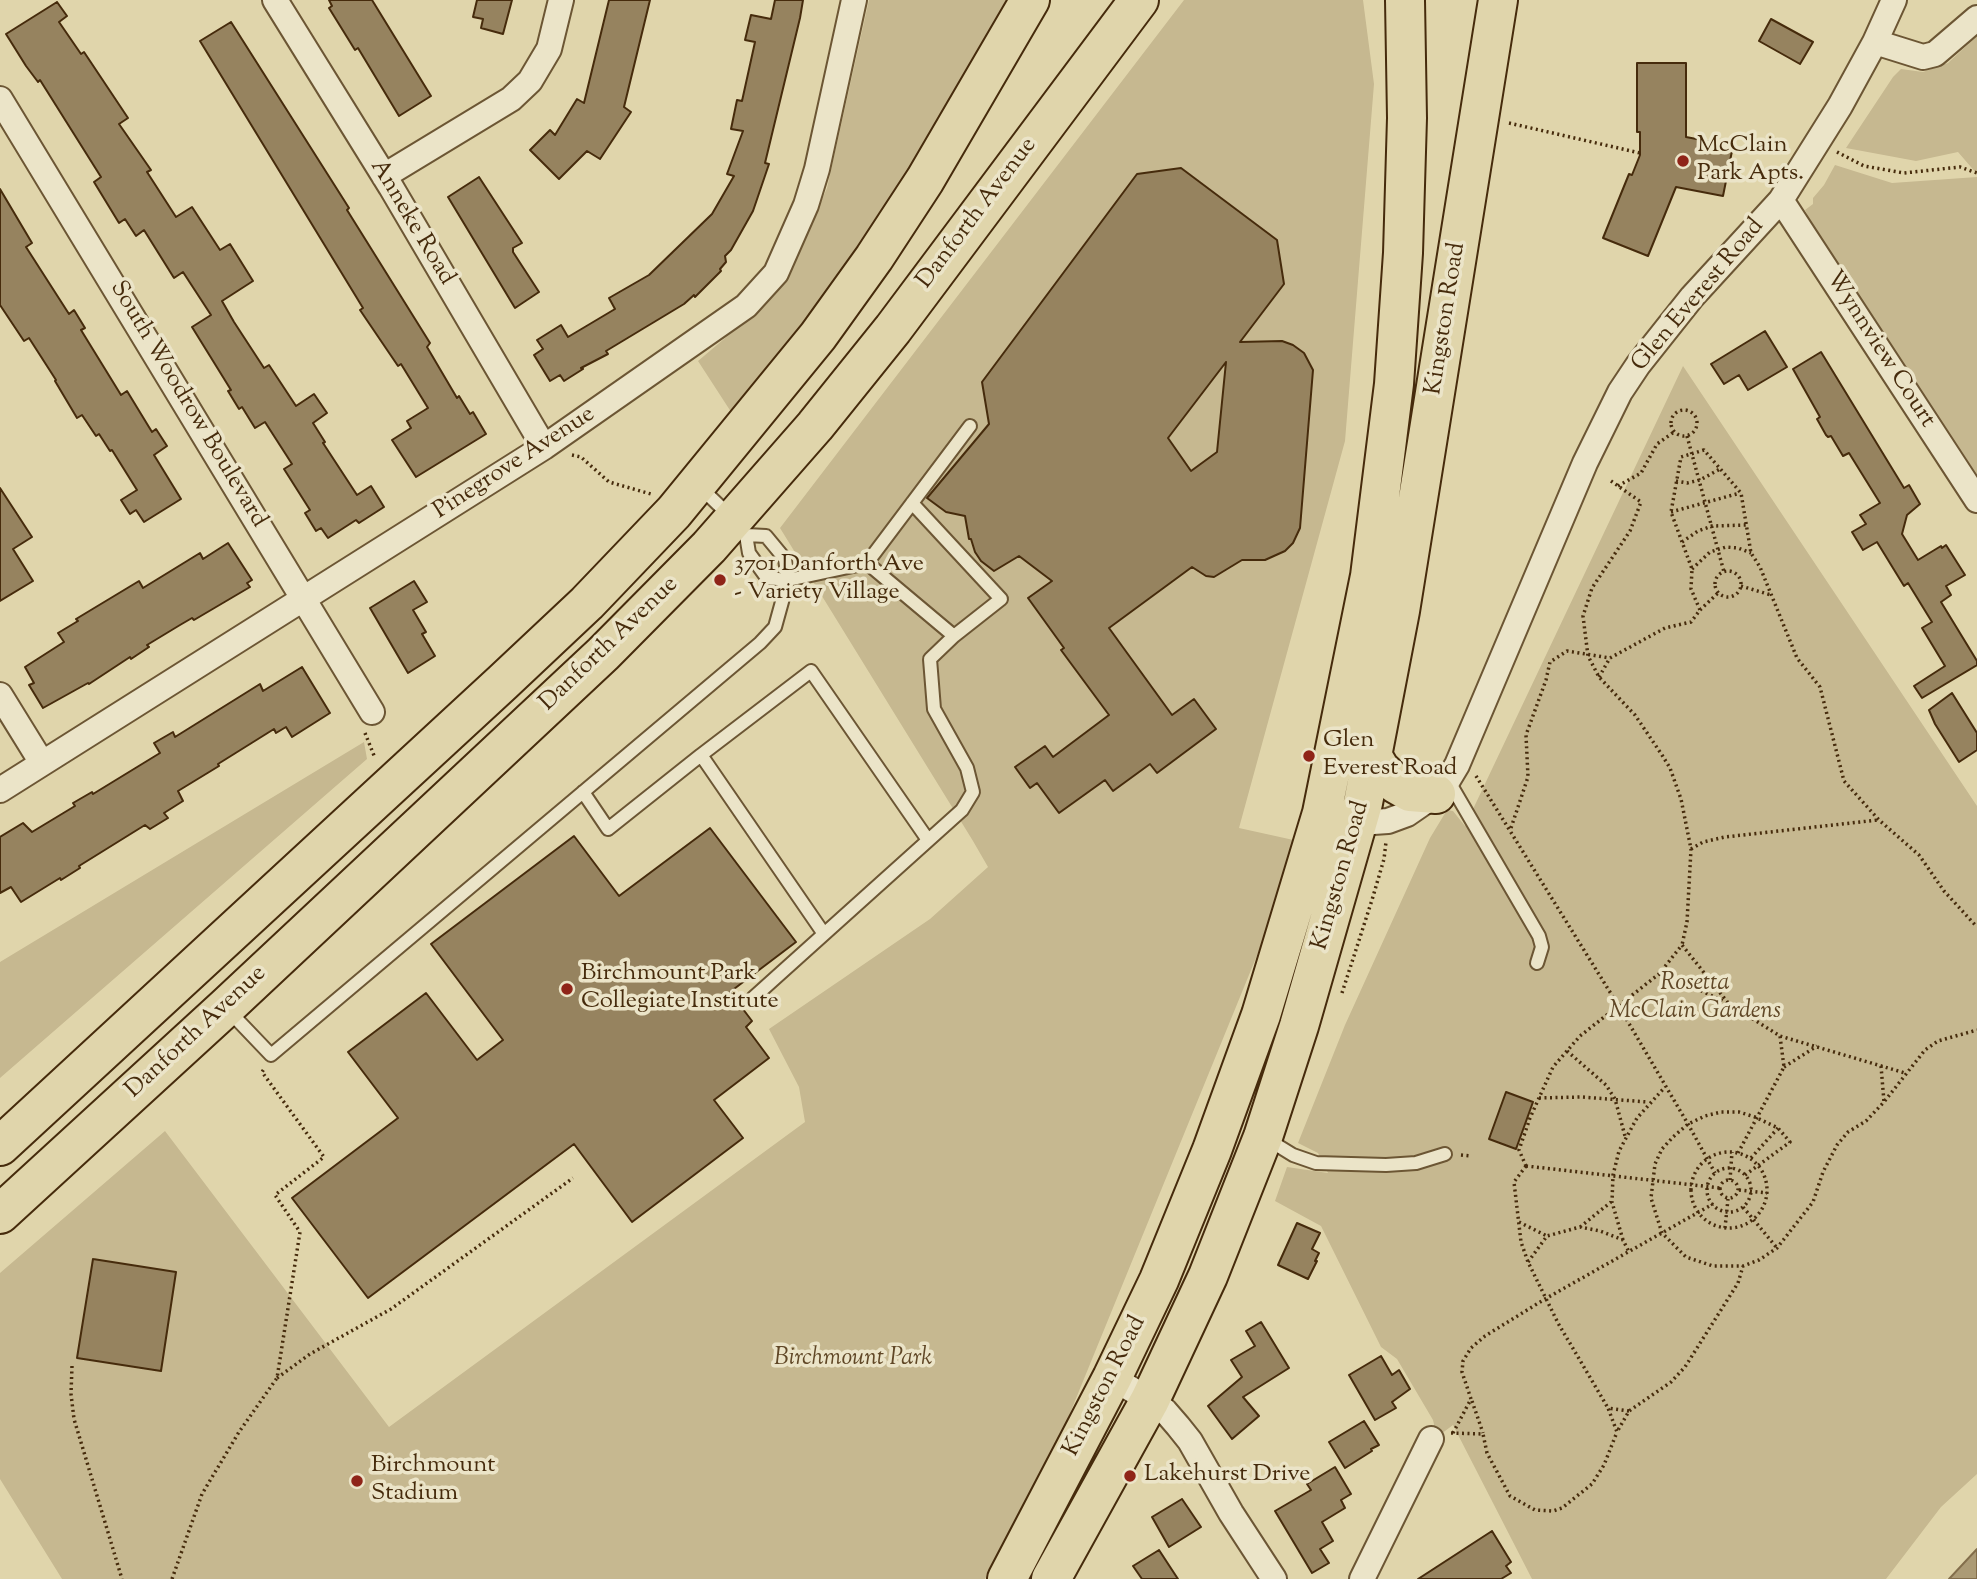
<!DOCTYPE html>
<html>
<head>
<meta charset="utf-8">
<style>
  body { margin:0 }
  canvas { display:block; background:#e0d5ab }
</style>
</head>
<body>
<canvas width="1977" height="1579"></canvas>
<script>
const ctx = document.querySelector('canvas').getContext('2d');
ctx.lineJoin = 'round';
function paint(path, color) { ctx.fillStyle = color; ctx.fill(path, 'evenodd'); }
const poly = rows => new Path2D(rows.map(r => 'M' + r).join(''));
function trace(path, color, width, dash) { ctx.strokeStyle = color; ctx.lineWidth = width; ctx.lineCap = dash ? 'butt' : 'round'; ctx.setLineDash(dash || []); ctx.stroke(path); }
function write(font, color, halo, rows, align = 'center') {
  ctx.font = font + ' "Sorts Mill Goudy",serif'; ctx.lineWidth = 7; ctx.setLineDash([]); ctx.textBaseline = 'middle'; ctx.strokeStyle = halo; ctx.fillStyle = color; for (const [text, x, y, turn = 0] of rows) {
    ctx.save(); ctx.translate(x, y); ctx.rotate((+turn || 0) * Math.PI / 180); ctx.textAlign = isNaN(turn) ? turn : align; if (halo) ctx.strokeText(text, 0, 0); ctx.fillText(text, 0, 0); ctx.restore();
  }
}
paint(poly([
  [869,0,1015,0,902,191,735,418,698,361,750,317,792,268,827,188],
  [1184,0,1363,0,1374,84,1345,441,1239,828,1298,841,1289,877,1059,1440,985,1579,62,1579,0,1479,0,1273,165,1131,389,1427,805,1122,799,1087,769,1029,930,919,988,867,973,841,780,528],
  [1977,36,1977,174,1958,152,1916,161,1846,148,1893,77,1901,69,1923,72,1948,63],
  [1835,165,1892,183,1977,177,1977,489,1820,240,1805,210,1813,204,1813,198,1824,185],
  [1683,366,1977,806,1977,1474,1941,1507,1886,1579,1532,1579,1453,1425,1437,1437,1433,1420,1397,1359,1381,1347,1321,1226,1275,1201,1287,1167,1328,1173,1318,1153,1298,1143,1345,1025,1430,838,1447,810,1453,811,1465,826],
  [364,742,367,759,0,1078,0,962]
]), '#c6b890');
const water = poly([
  [1977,1549,1977,1579,1949,1579,1977,1549]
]);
paint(water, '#ac9b75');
trace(water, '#836e4b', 2);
const building = poly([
  [329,0,372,0,431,96,399,116,358,48,355,50,329,8,332,6,329,0],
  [477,0,512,0,503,34,481,28,483,19,473,17,477,0],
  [609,0,650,0,624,107,631,112,600,159,587,151,559,179,530,150,550,130,555,135,577,99,584,103,609,0],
  [775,0,803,0,800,18,765,163,769,164,753,211,731,250,725,256,726,262,720,269,721,271,695,297,694,295,684,304,606,351,608,354,581,368,583,369,564,381,560,375,550,381,534,355,543,349,537,340,561,325,568,337,615,309,609,298,649,275,712,214,734,176,727,174,743,131,731,129,737,100,742,101,755,42,745,40,751,15,771,19,775,0],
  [57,2,67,16,59,22,81,54,84,52,128,118,119,124,151,170,147,172,176,217,192,207,220,250,230,244,253,281,222,301,234,322,264,368,269,365,296,406,314,394,327,413,313,423,325,442,323,443,357,495,371,486,384,507,359,523,356,520,328,538,321,528,316,531,305,513,310,510,284,469,292,464,265,422,255,428,242,407,239,409,228,391,231,390,192,327,211,315,183,272,174,278,144,230,136,236,125,219,119,223,94,182,101,177,40,80,38,82,26,66,6,34,57,2],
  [1771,19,1813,42,1800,64,1759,41,1771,19],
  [231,22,349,208,347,210,430,343,427,347,457,398,459,396,470,414,473,412,486,434,416,477,392,440,411,428,407,421,428,408,401,364,398,366,360,310,363,308,200,41,231,22],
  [1637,63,1686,63,1686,137,1733,146,1723,196,1676,187,1648,256,1603,238,1629,174,1632,175,1640,155,1640,132,1637,132,1637,63],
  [1181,168,1277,240,1284,284,1240,342,1282,341,1293,345,1304,353,1313,370,1300,528,1293,543,1285,551,1265,560,1242,560,1214,577,1206,576,1192,567,1109,628,1172,715,1194,699,1216,729,1157,773,1150,764,1113,791,1105,780,1059,813,1037,783,1030,788,1015,767,1045,746,1053,757,1109,715,1061,650,1064,648,1028,598,1052,581,1019,556,994,571,981,561,975,552,971,539,969,539,965,516,946,512,927,498,989,424,982,382,1137,174,1181,168],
  [1226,362,1217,452,1191,471,1168,438,1226,362],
  [479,177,522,243,513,248,513,252,539,292,515,308,448,197,479,177],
  [0,189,32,243,26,247,69,314,74,310,85,328,81,330,121,395,127,391,152,432,156,429,167,446,154,455,181,499,144,522,136,510,130,514,121,500,137,490,112,450,110,451,99,434,96,436,82,415,77,418,55,381,56,380,29,338,24,341,0,305,0,189],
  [1765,331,1787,367,1748,390,1739,375,1724,384,1711,364,1765,331],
  [1821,352,1904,488,1909,485,1920,504,1907,515,1902,534,1918,560,1941,546,1942,548,1946,545,1965,575,1946,586,1951,595,1941,602,1977,661,1977,665,1922,698,1914,686,1945,666,1922,628,1932,622,1908,583,1904,586,1877,542,1863,550,1852,532,1866,524,1860,515,1880,503,1849,453,1843,456,1831,436,1828,437,1826,435,1817,419,1820,417,1793,369,1821,352],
  [0,488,32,537,13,549,33,581,0,601,0,488],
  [228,543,252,580,247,583,250,587,194,620,192,618,180,625,147,645,149,647,131,659,130,657,89,684,88,683,43,708,29,685,34,683,25,667,64,642,58,633,78,621,76,619,139,581,143,588,200,553,203,559,228,543],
  [414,581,427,602,413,610,426,632,422,634,435,656,408,673,370,608,414,581],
  [302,667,330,713,292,737,286,727,276,733,274,729,218,764,219,766,178,791,183,801,164,813,168,818,150,829,145,825,79,866,80,868,61,880,60,878,21,902,11,887,0,893,0,837,23,823,32,832,75,806,73,803,92,792,93,794,160,753,154,743,173,732,175,737,260,684,263,691,302,667],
  [1952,693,1977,733,1977,750,1959,762,1935,724,1929,710,1952,693],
  [710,828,796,942,730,992,752,1021,746,1027,769,1058,714,1100,743,1138,632,1222,574,1144,368,1298,292,1198,398,1118,348,1052,426,993,477,1060,503,1040,431,944,574,836,619,896,710,828],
  [1506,1092,1533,1102,1516,1149,1489,1139,1506,1092],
  [1297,1223,1320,1233,1312,1249,1319,1253,1315,1261,1317,1261,1308,1279,1278,1265,1297,1223],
  [93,1259,176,1272,161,1371,77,1358,93,1259],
  [1261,1322,1289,1368,1243,1397,1259,1416,1232,1439,1208,1406,1242,1377,1231,1360,1255,1346,1246,1331,1261,1322],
  [1381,1356,1392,1375,1399,1370,1410,1389,1392,1402,1396,1408,1375,1420,1349,1375,1381,1356],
  [1364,1421,1379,1445,1371,1449,1372,1451,1345,1468,1329,1442,1364,1421],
  [1335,1467,1351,1494,1341,1500,1345,1508,1322,1522,1333,1541,1320,1549,1329,1563,1312,1573,1275,1511,1311,1490,1307,1484,1335,1467],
  [1182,1499,1201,1527,1169,1547,1152,1517,1182,1499],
  [1492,1531,1511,1562,1506,1566,1511,1573,1501,1579,1418,1579,1492,1531],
  [1159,1550,1178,1579,1142,1579,1133,1566,1159,1550]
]);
paint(building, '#96835f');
trace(building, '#462b0c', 2);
const service = poly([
  [700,487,730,516],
  [742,530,746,535,749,553,767,578,788,580,867,563,970,426],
  [867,563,954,636],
  [701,755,811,671,928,840],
  [1448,780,1539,936,1542,947,1537,963],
  [583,792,608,829,701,755,824,934],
  [753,998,962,810,973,792,967,768,934,709,930,659,954,636,1001,599,912,503],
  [228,1010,271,1055,760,643,775,627,788,580,785,559,766,536,746,535],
  [1267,1139,1293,1155,1316,1163,1386,1165,1416,1163,1445,1154]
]);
const minor = poly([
  [275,0,391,187,544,447],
  [1875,42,1923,57,1935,54,1977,18],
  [0,99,372,712],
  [384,176,511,99,530,81,549,49,561,0],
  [1781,200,1977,500],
  [0,695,42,763],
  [0,790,544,447,746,306,776,273,806,205,817,169,854,0],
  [1344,824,1388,821,1407,814,1436,794,1448,780,1457,765,1585,463,1620,392,1638,365,1692,297,1781,200,1840,106,1875,42,1894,0],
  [1112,1378,1150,1400,1165,1411,1178,1426,1190,1441,1231,1513,1274,1579],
  [1362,1579,1431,1439]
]);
const primary = poly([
  [1373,757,1380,769,1396,784,1410,792,1436,794],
  [0,1146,503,682,587,603,674,512,818,336,874,258,925,180,1030,0],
  [0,1214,226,1007,603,654,709,547,815,426,893,329,1139,0],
  [1007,1579,1112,1378,1159,1280,1212,1150,1261,1015,1322,813,1370,576,1394,384,1403,253,1407,118,1405,0],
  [1051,1579,1150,1400,1208,1276,1263,1137,1299,1026,1363,803,1400,611,1498,0]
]);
trace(service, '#6c5634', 16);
trace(minor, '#6c5634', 28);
trace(primary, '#462b0c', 42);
trace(poly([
  [1509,123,1640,153],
  [1837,152,1864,166,1904,173,1960,167,1977,173],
  '1671 423a13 13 0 1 1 26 0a13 13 0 1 1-26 0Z',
  [1687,436,1724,572],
  [572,455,581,457,609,482,651,494],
  [1611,481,1641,502,1630,531,1592,588,1583,616,1588,656,1599,677,1635,715,1662,755,1670,768,1681,799,1691,849,1687,922,1682,945],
  [1676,481,1687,483,1700,480,1720,469],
  [1618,486,1641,473,1657,444,1674,432],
  [1671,512,1740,493],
  [1682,542,1698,531,1712,526,1746,525],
  [1692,569,1710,552,1726,547,1738,548,1751,553],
  '1715 584a13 13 0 1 1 26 0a13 13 0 1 1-26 0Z',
  [1741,586,1771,595],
  [1700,610,1718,593],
  [1599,677,1610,658,1665,628,1691,622,1700,610,1691,589,1692,569,1671,512,1681,457,1704,450,1741,493,1751,553,1760,567,1797,658,1820,687,1844,781,1879,820,1919,855,1944,891,1977,927],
  [365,733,375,758],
  [1476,776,1618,1005,1688,1124,1715,1173],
  [1511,828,1528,777,1526,735,1546,680,1550,662,1567,651,1610,658],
  [1691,849,1703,842,1725,837,1878,820],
  [1342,993,1372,900,1384,859,1386,842],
  [1729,1004,1780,1036,1905,1073],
  [1567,1051,1606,1085,1615,1099,1625,1136],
  [1881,1066,1884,1102],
  [1784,1067,1817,1046],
  [1539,1098,1582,1097,1648,1102],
  '1691 1190a38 38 0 1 1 76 0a38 38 0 1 1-76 0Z',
  [1738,1153,1784,1067,1780,1036],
  [1461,1155,1471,1156],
  [1751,1158,1778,1128],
  [1526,1166,1519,1150,1530,1118,1553,1067,1580,1036,1659,974,1682,945,1729,1004,1681,981,1659,974],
  [1526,1166,1514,1182,1521,1242,1528,1262,1558,1323,1608,1408],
  [1526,1166,1720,1188],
  '1707 1190a22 22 0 1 1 44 0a22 22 0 1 1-44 0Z',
  [1745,1175,1790,1142,1778,1128,1755,1117,1739,1112,1721,1112,1705,1116,1688,1124,1673,1137,1662,1149,1655,1164,1651,1198,1662,1233,1686,1257,1713,1266,1743,1266,1759,1260,1777,1248,1813,1202,1823,1172,1837,1145,1848,1132,1866,1121,1884,1102,1925,1050,1938,1041,1977,1030],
  '1720 1189a9 9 0 1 1 18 0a9 9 0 1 1-18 0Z',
  [1730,1180,1732,1152],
  [1739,1190,1767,1193],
  [1743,1207,1777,1248],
  [1519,1222,1547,1236],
  [1580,1227,1611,1202],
  [1725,1228,1728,1199],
  [1623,1240,1612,1202,1613,1175,1619,1151,1637,1118,1665,1087],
  [1528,1262,1547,1236,1580,1227,1600,1231,1623,1240,1629,1252],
  [72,1366,71,1394,74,1419,122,1579],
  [277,1378,310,1354,391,1309,573,1178],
  [1472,1401,1483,1433],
  [1629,1411,1608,1408,1617,1432,1629,1411,1671,1382,1685,1367,1738,1283,1743,1266],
  [1451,1433,1483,1434,1487,1453,1510,1496,1535,1510,1553,1511,1562,1508,1592,1484,1604,1465,1617,1432],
  [1453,1433,1471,1399,1462,1372,1463,1361,1471,1348,1485,1336,1545,1299,1713,1204],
  [172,1579,202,1494,239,1432,277,1378,300,1232,275,1195,324,1157,262,1072,264,1069]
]), '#462b0c', 3.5, [2, 3.5]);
trace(service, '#ebe4c8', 12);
trace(minor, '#ebe4c8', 24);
trace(primary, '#e0d5ab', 38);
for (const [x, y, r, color] of [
  [1683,161,7,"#8f2418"],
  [720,580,7,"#8f2418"],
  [1309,756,7,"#8f2418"],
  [567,989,7,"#8f2418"],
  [1130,1476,7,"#8f2418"],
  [357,1481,7,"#8f2418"]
]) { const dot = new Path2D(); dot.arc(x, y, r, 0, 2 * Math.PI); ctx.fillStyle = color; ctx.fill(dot); trace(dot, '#ebe4c8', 2.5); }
write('24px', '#462b0c', '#ebe4c8', [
  ["McClain",1697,147],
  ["Park Apts.",1697,175],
  ["3701 Danforth Ave",734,566],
  ["- Variety Village",734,594],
  ["Glen",1323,742],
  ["Everest Road",1323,770],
  ["Birchmount Park",581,975],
  ["Collegiate Institute",581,1003],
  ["Birchmount",371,1467],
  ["Stadium",371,1495],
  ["Lakehurst Drive",1144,1476]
], 'left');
write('24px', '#462b0c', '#ebe4c8', [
  ["Danforth Avenue",978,214,-53],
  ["Anneke Road",411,223,59],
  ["Glen Everest Road",1699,296,-50],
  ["Kingston Road",1447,319,-81],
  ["Wynnview Court",1879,350,57],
  ["South Woodrow Boulevard",187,405,59],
  ["Pinegrove Avenue",515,464,-33],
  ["Danforth Avenue",610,645,-44],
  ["Kingston Road",1342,876,-74],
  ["Danforth Avenue",197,1033,-43],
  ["Kingston Road",1106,1387,-63]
]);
write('italic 24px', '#604726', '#ebe4c8', [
  ["Rosetta",1695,985],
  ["McClain Gardens",1695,1013],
  ["Birchmount Park",853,1360]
]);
</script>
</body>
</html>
